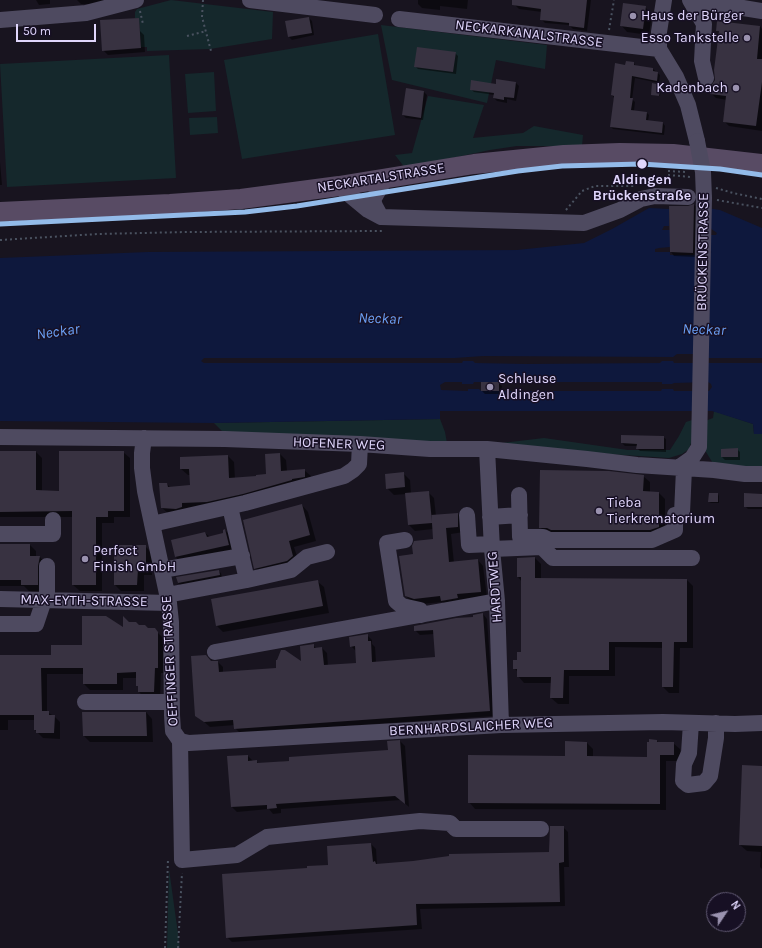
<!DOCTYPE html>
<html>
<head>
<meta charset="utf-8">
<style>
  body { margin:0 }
  #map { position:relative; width:762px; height:948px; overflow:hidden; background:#18141f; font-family:Karla,sans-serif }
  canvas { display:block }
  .north { position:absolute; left:706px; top:892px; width:40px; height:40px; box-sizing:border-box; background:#171024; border:1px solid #675f7a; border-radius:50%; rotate:55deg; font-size:11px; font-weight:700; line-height:16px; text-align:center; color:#e0d6fc }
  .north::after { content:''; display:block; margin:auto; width:14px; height:18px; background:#9a92af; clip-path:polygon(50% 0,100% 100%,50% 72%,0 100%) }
  .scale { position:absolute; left:16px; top:24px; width:80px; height:18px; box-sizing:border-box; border:2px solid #e0d6fc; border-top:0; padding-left:5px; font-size:12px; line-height:14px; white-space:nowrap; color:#e0d6fc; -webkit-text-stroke:3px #171024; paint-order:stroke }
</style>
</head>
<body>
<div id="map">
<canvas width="762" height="948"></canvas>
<div class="north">N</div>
<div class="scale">50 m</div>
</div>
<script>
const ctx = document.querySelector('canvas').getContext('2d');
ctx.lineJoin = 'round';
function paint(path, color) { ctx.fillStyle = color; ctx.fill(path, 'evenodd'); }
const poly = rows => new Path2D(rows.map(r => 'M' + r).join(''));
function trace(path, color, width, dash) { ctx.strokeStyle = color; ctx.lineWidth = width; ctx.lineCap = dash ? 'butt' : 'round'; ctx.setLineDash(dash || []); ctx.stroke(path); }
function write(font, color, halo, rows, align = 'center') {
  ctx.font = font + ' Karla,sans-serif'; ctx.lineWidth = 3; ctx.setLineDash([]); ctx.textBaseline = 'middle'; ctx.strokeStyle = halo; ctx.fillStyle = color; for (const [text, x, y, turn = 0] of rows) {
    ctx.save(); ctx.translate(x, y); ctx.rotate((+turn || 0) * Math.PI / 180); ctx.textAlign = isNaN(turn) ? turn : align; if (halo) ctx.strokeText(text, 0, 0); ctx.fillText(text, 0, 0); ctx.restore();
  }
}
paint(poly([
  [171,0,273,12,272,39,210,49,147,51,147,47,141,47,139,18,135,18,135,12,137,9],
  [381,25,547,45,545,69,496,60,487,103,392,80],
  [378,34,395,135,242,159,224,60],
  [169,55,176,178,7,187,0,64],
  [214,72,216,111,188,113,185,74],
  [428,96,484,105,473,138,523,133,534,126,583,135,582,146,517,146,490,150,405,168,395,155,412,153],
  [217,117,218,133,190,135,189,118],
  [714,411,753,424,754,434,762,434,762,468,714,465,706,452,705,421,713,418],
  [440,419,445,432,447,443,224,433,214,423],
  [695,419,694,434,689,449,682,454,669,458,502,447,502,443,544,438,628,450,670,450,679,436,686,422],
  [169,869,180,948,167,948]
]), '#15282c');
paint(poly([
  [701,207,720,210,762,228,762,358,704,358,694,354,677,354,673,357,483,356,455,358,204,358,201,361,204,363,462,363,463,361,473,361,475,363,526,364,660,363,662,361,673,361,674,363,762,363,762,434,754,434,753,424,712,411,440,411,440,419,214,423,0,421,0,258,148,252,517,250,584,243,612,229,649,208,669,209,669,226,664,226,662,230,670,230,670,247,659,248,655,249,655,252,670,252,670,255,696,255,712,252,702,250,702,235,716,235,717,233,710,228],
  [445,382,462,382,462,384,473,384,474,382,662,382,662,384,672,384,674,383,708,382,711,384,712,387,709,391,674,391,673,389,662,389,661,391,481,391,479,389,468,389,468,391,441,390,440,385]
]), '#0e183d');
paint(poly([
  [36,0,50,0,50,4,39,5],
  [77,0,109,0,103,4,81,4],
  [418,0,468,0,467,9,440,6,440,10,422,8,418,4],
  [516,0,591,0,587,31,573,29,569,25,545,23,541,19,542,12,519,9,515,5],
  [645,7,652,14,649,35,627,32,621,25],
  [309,18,312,21,314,35,292,40,289,37],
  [760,26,762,29,762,131,729,126,724,121,727,100,716,98,711,93,716,81,720,32,718,30],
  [139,30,144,35,145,52,108,55,103,50],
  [455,53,458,56,456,74,418,69,415,66],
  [634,63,636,67,653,69,660,75,659,83,635,78,632,99,635,102,634,111,647,113,649,115,648,121,663,123,665,126,664,135,613,129,611,127,614,98,612,95,626,66],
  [516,83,519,86,516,101,507,99,507,103,497,101,494,98,495,95,474,92,471,89,496,85],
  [660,85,661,87,660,96,653,95,652,94],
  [407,89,424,92,427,95,423,120,406,118,403,115],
  [0,162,2,185,0,185],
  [694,205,698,208,697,257,674,256,671,252,688,208],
  [482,383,499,383,502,386,501,394,485,394,482,391],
  [663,437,666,439,666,452,640,451,638,449,638,446,625,446,622,443],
  [737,449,740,452,740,460,725,460,722,457],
  [0,452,36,452,42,458,42,491,60,492,123,452,130,458,130,517,114,517,114,523,102,523,102,591,80,591,73,585,73,517,0,517],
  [280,454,286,460,287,471,304,470,311,476,311,483,169,514,162,508,167,484,171,488,192,486,191,475,188,475,181,469,181,458,228,456,234,462,235,479,267,475],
  [403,473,410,480,411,494,428,492,434,498,436,516,458,514,463,520,464,532,451,534,454,563,478,560,483,566,487,597,447,606,443,602,421,604,413,603,406,596,414,555,434,540,433,529,415,531,409,525,406,494,394,495,387,488],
  [643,476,650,482,650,492,659,493,665,499,665,533,547,534,540,527],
  [710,494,718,494,719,496,719,503,711,503,709,502],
  [762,495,762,509,748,509,745,506],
  [302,505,308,512,316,541,294,547,299,563,262,575,255,568],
  [225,530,232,537,235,552,182,564,176,557,172,541,205,533,210,537,224,534],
  [0,544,29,544,36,551,36,557,40,557,46,564,44,591,29,591,24,586,0,586],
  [145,546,152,553,152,575,144,575,144,591,121,591,115,585],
  [535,558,541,564,541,579,687,580,693,586,693,648,680,648,679,693,669,693,663,687,663,648,615,647,615,676,569,676,569,704,558,704,551,698,552,683,524,683,518,676,518,672,514,668,522,653,522,582,518,577],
  [218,571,221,573,222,578,181,586,178,583],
  [317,581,324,587,329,613,223,632,217,626],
  [483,614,487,619,494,716,240,733,235,728,235,725,210,727,196,715,211,662,218,662,223,667,223,672,277,669,302,663,313,645,317,649,322,648,327,653,328,666,357,664,356,651,351,646,367,635,372,640,372,644,375,647,376,662,436,658,434,634,420,635,415,630,474,618],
  [438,628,438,630,417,631,422,629],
  [129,623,148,629,154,629,164,639,164,673,161,673,160,698,145,698,139,692,139,687,137,685,137,678,123,678,123,690,90,690,84,684,84,674,47,674,47,712,54,716,60,722,60,739,43,738,35,730,35,720,8,720,8,730,0,730,0,656,52,656,83,646,124,629],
  [146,712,152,719,153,742,90,742,84,736],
  [400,741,405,746,409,807,401,800,281,809,281,813,273,814,269,809,237,812,232,807,248,756,253,761,256,761,259,764,389,751],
  [657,741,659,743,673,743,680,749,680,761,666,761,666,810,475,809,469,802,566,757,566,742,587,743,593,749,593,757,648,758],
  [762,767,762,869,760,867,761,852,747,851,740,845],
  [563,827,568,832,569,867,564,867,565,906,420,909,422,929,232,942,227,937,308,869,329,866,371,844,376,849,377,865,413,862,450,857,550,853]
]), '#0007');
paint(poly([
  [512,0,587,0,584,28,569,26,569,23,540,20,541,9,512,5],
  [623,3,646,6,643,29,620,26],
  [309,17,312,33,288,37,285,21],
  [139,18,141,48,102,51,100,20],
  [717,21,760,26,757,59,762,59,762,82,756,126,723,122,726,96,710,94,711,86,715,80,714,70,719,31,716,31],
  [417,47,456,52,453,72,414,67],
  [626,61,634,62,634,65,653,68,653,71,658,72,657,81,632,76,630,98,633,98,631,110,647,112,646,120,663,122,662,133,610,127,614,96,611,95,615,63,625,65],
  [496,79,516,82,514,98,504,97,504,100,493,98,494,93,470,90,471,80,496,84],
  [652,83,661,85,659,96,651,95],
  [406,88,424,91,421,118,402,115],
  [694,204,693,253,670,252,669,206,688,206],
  [481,382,499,382,499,391,481,391],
  [621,435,664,436,664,449,636,449,637,444,621,443],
  [738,448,738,457,721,457,721,449],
  [0,451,36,451,36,490,59,491,59,451,124,451,124,511,108,511,108,517,96,517,96,585,72,585,72,511,0,512],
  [280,453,281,471,305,469,305,477,292,479,292,480,243,494,207,502,182,503,182,507,176,509,161,508,159,483,167,483,168,487,190,485,189,469,180,469,180,457,228,455,229,478,256,476,256,475,266,474,265,454],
  [540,470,609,471,644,475,643,491,659,492,659,527,650,530,551,530,547,528,539,528],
  [404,472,405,487,386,489,385,474],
  [429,491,432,522,431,515,458,513,458,527,446,528,449,562,478,559,481,592,457,594,458,598,441,601,440,596,414,599,405,596,399,556,413,554,412,546,414,541,433,539,432,523,408,525,405,493],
  [709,493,718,493,718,502,708,502],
  [744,493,762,494,762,507,744,507],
  [302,504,310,535,289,541,293,556,287,561,254,569,243,520],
  [225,529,229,545,175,557,171,540,205,532,207,537,223,533,223,530],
  [0,544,30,544,30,556,40,556,38,566,38,585,21,585,21,580,0,580],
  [114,545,146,545,146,569,138,569,137,585,114,585],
  [535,557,535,578,687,579,687,642,674,642,673,687,662,687,662,642,609,642,609,670,564,670,563,698,550,698,551,677,517,677,517,669,513,669,513,660,517,660,517,652,521,652,521,577,517,577,517,558],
  [219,570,220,575,178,583,176,577],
  [318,580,323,606,216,626,211,599],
  [483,613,490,711,234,729,233,720,204,722,195,716,191,656,206,655,211,661,218,661,219,672,276,668,276,660,277,660,281,650,285,650,301,661,300,646,314,644,314,648,322,647,324,665,356,663,355,646,350,647,349,637,368,634,368,641,371,641,372,662,435,657,433,630,414,631,414,626,456,618,473,617,473,615],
  [82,616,106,616,123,627,123,616,129,622,136,622,139,625,145,625,148,628,155,628,158,632,158,668,155,668,154,692,138,692,138,686,136,686,136,672,117,673,117,684,83,684,83,668,41,668,42,711,49,711,49,715,55,715,54,733,36,733,36,730,34,730,34,715,0,715,0,655,51,655,51,645,82,645],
  [82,712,146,712,147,736,83,736],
  [649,739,657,740,657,742,674,742,674,755,660,755,660,804,468,803,468,755,565,756,565,741,587,742,587,756,647,757,647,742,649,742],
  [400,740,405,804,395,796,276,804,277,808,267,809,267,805,231,807,227,756,248,755,248,761,257,760,257,763,289,761,289,757,388,750,387,741],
  [742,765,762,766,762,846,739,845],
  [550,826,564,826,564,862,559,863,560,902,416,904,417,925,226,938,222,874,307,868,307,866,328,865,327,846,371,843,373,862,375,861,376,864,413,861,449,856,449,854,549,852]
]), '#383241');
trace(poly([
  [203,0,202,17,211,51],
  [140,11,143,24],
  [609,30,614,0],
  [187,36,206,31],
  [668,171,686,172],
  [668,175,691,177],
  [716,188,733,193,762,199],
  [717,200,762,208],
  [566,210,582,191,595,186,636,186],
  [0,240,98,234,187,232,383,231],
  [165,948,168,859],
  [178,948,182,873]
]), '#4a5260', 2, [2, 3]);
trace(poly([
  [250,0,375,15],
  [664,0,659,32,659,49,676,77,688,105,697,141],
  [690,0,704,24,702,61,706,78],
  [694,0,762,11],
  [399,19,659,49],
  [0,20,86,13,136,0],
  [339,186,368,210,381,217,584,223,620,210,641,199,655,196,688,197],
  [381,217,375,206,373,200,386,177],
  [0,437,225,439,360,444,430,449,487,449,587,459,637,465,714,470,745,474,762,474],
  [144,438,142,453,142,468,145,491,169,603,171,622,172,715,173,731,180,741,182,860,237,855,267,837,420,821,450,823,456,829,541,829],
  [487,449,492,549,497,601,501,725],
  [678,468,692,458,699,447,704,198],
  [519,495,520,537,543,537,549,540,652,540,675,530,675,515,682,513,684,469],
  [230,507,247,580],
  [467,515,469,545,492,544],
  [490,517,520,515],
  [152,524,245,503,344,476,353,470,359,464,360,444],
  [0,534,53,534,53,520],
  [405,540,387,543,396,601,402,606,420,610,421,615],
  [492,549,542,547,553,558,692,558],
  [47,566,47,600],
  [162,570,242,556],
  [167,595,247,580,291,570,307,557,327,552],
  [0,599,169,603],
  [0,624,36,624,44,600],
  [215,652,497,601],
  [85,702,171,702],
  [691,723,689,753,684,764,683,781,688,785,704,783,710,776,716,738,716,723],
  [180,741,189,743,501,725,663,722,735,724,762,723]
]), '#4e4a60', 16);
trace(poly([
  [0,212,170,204,241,199,339,186,474,164,564,155,620,153,673,154,762,164]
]), '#584b64', 20);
trace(poly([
  [697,141,703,172,704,198]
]), '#4e4a60', 16);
trace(poly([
  [0,224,245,212,297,206,518,171,562,166,641,164,720,169,762,175]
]), '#93bbe9', 5);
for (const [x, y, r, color] of [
  [633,16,4,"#9a92af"],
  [747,38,4,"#9a92af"],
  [736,88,4,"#9a92af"],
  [642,164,5.5,"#e0d6fc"],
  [490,387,4,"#9a92af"],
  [599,511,4,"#9a92af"],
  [85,559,4,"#9a92af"]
]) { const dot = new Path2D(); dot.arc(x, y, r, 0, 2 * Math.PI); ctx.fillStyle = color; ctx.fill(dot); trace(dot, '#171024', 1.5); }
write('14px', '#e0d6fc', '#171024', [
  ["Haus der Bürger",641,16],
  ["Esso Tankstelle",739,38,"right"],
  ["Kadenbach",728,88,"right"],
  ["Schleuse",498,379],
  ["Aldingen",498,395],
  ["Tieba",607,503],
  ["Tierkrematorium",607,519],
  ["Perfect",93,551],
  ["Finish GmbH",93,567]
], 'left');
write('14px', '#e0d6fc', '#171024', [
  ["NECKARKANALSTRASSE",529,34,7],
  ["NECKARTALSTRASSE",381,178,-9],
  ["BRÜCKENSTRASSE",703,252,-89],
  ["HOFENER WEG",339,444,2],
  ["HARDTWEG",495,587,-94],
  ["MAX-EYTH-STRASSE",84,601,1],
  ["OEFFINGER STRASSE",170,661,-93],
  ["BERNHARDSLAICHER WEG",471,727,-3]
]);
write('bold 14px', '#e0d6fc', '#171024', [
  ["Aldingen",642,180],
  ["Brückenstraße",642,196]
]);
write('italic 15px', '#6ba0f6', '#171024', [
  ["Neckar",380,319,2],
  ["Neckar",704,330,2],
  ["Neckar",58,332,-8]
]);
</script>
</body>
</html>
